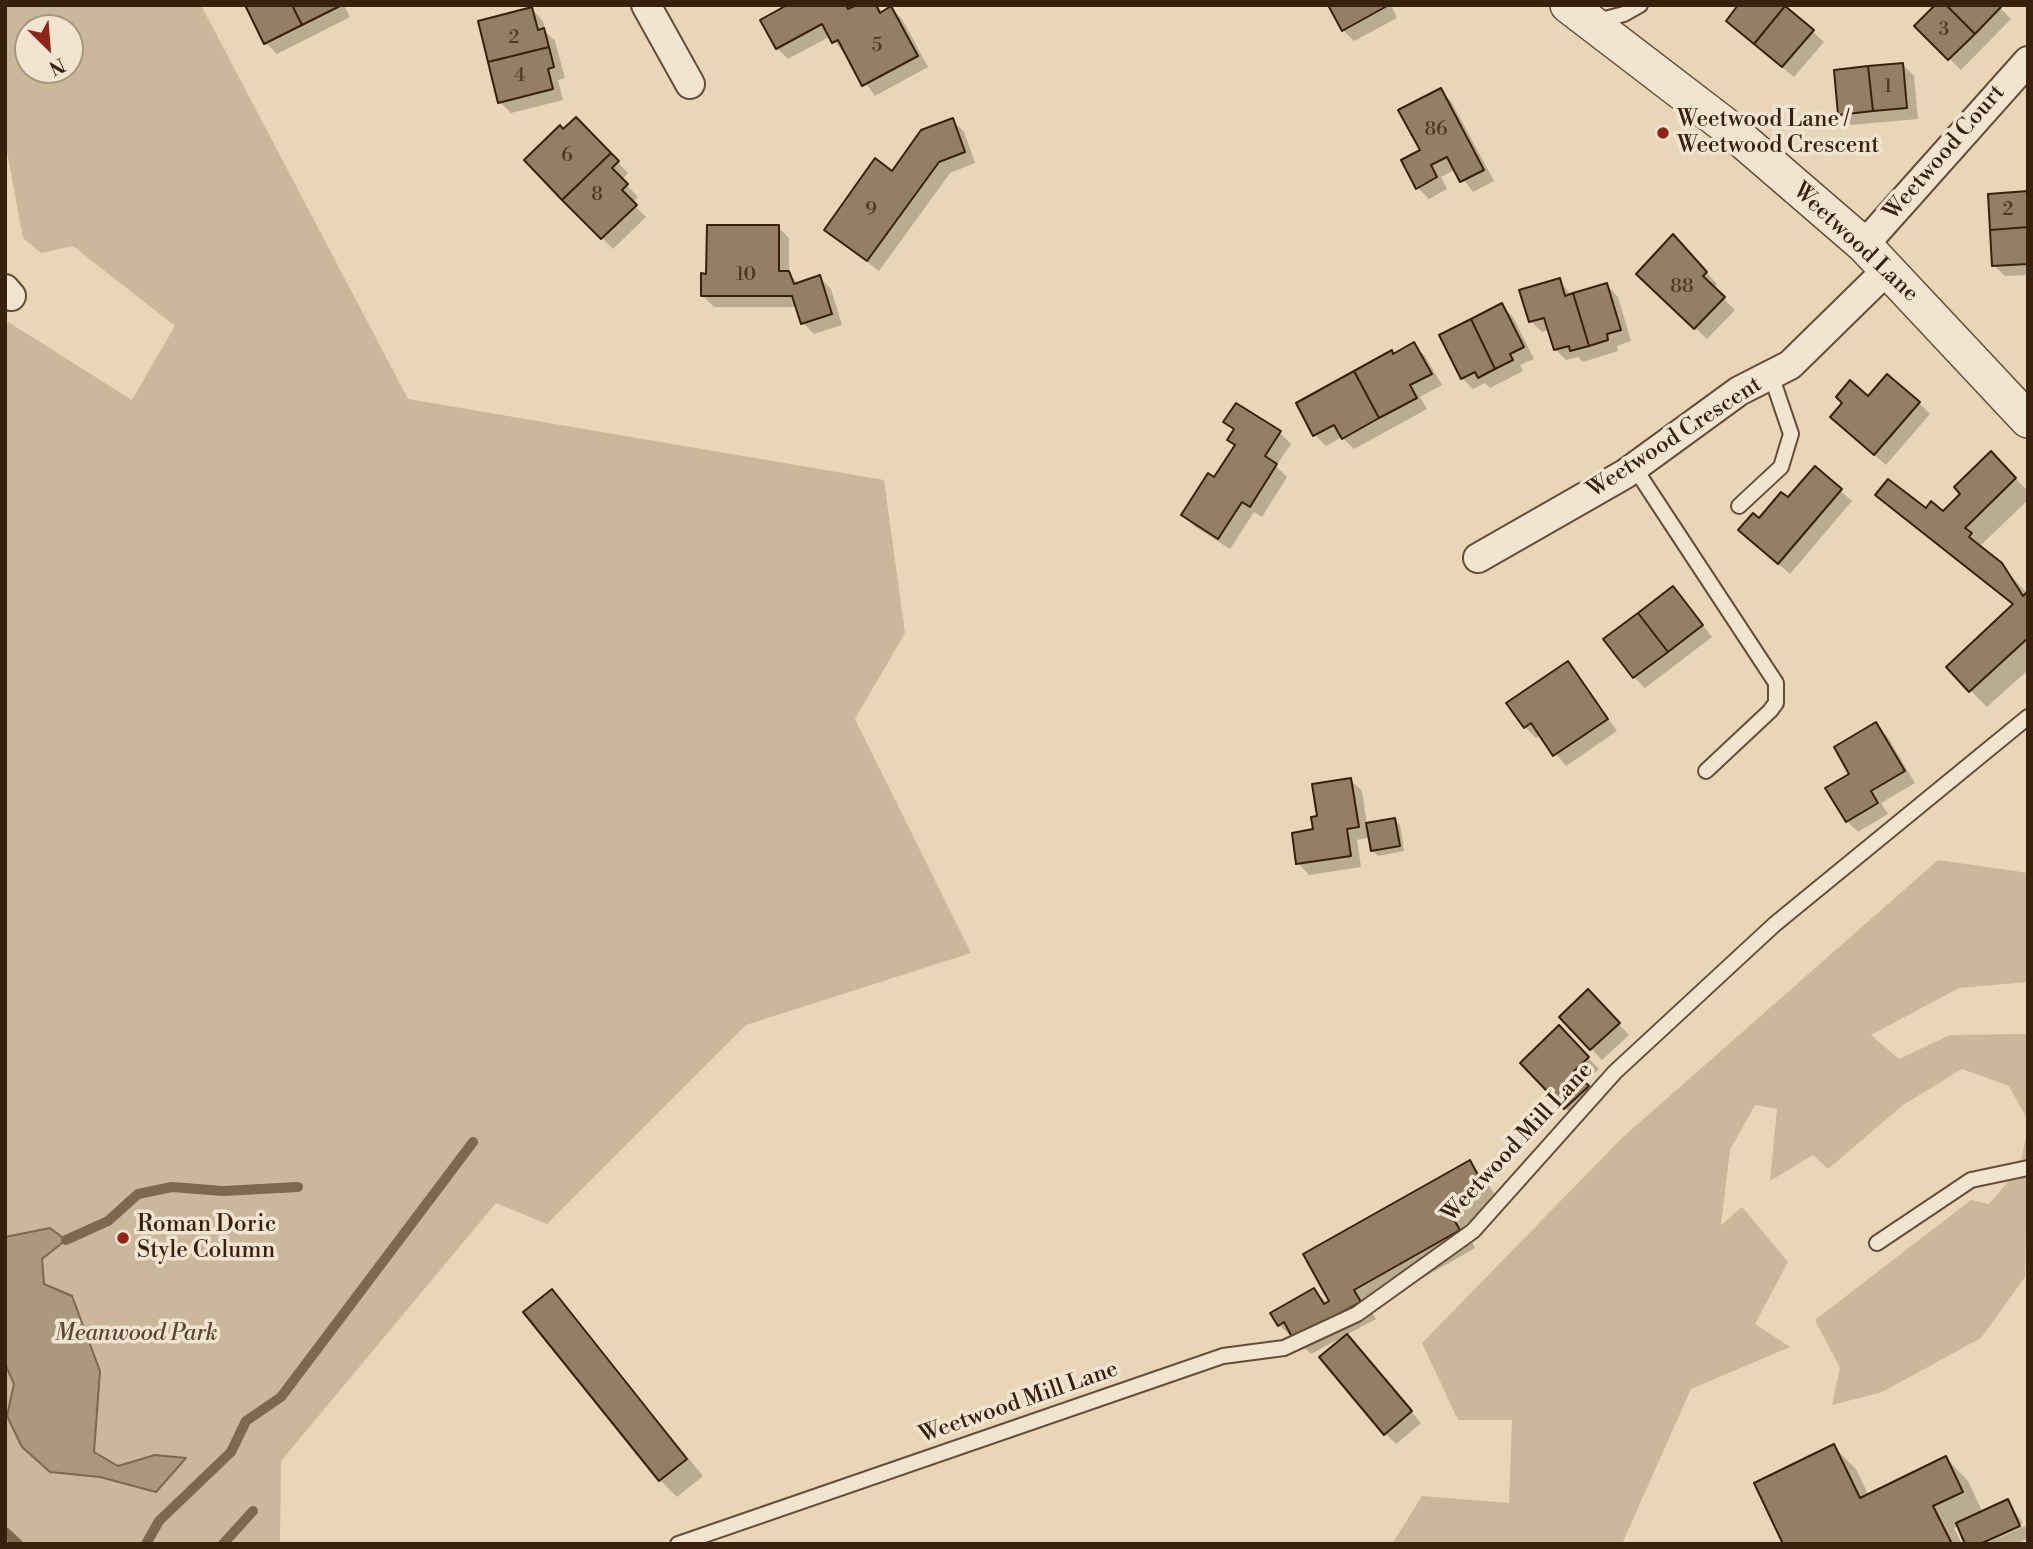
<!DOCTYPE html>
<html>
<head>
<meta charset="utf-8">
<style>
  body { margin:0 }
  #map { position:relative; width:2033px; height:1549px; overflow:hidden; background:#e9d6b8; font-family:"Libre Bodoni",serif }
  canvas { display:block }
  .frame { position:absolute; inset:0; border:7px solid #37210c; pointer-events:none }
  .north { position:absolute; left:14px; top:14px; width:70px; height:70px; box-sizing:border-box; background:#f1e4d1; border:2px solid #a79682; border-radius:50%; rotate:155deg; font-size:19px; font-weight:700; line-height:28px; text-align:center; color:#37210c }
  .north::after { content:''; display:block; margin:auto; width:24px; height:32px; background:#8f2418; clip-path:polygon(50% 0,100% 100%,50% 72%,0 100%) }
</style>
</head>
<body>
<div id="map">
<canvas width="2033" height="1549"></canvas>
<div class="frame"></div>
<div class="north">N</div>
</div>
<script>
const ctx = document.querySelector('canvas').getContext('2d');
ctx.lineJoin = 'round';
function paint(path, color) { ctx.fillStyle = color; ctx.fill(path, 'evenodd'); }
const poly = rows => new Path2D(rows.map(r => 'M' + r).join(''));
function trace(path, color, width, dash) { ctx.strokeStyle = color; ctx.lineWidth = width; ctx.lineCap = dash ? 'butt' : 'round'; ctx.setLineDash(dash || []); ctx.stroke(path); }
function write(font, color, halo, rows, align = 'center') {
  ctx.font = font + ' "Libre Bodoni",serif'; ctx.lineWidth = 7; ctx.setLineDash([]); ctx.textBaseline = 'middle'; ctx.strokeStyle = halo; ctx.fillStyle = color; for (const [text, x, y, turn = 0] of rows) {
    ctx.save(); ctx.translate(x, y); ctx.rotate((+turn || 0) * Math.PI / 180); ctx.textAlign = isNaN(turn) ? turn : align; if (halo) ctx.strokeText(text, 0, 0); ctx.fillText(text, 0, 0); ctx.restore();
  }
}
paint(poly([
  [5,5,201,5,408,399,884,480,905,633,855,719,971,953,746,1025,547,1224,496,1203,281,1461,280,1544,5,1544,5,320,132,400,175,326,73,246,41,253,23,238,5,141],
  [28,28,70,28,70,70,28,70],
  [1938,860,2028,873,2028,982,1959,988,1871,1035,1899,1059,1950,1035,2028,1034,2028,1121,2009,1086,1962,1069,1903,1105,1828,1169,1813,1155,1770,1181,1777,1109,1755,1105,1730,1150,1721,1225,1742,1207,1788,1262,1755,1324,1790,1347,1691,1389,1622,1544,1392,1544,1422,1496,1509,1503,1512,1420,1458,1420,1422,1343,1623,1137],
  [2028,1128,2025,1277,1981,1338,1882,1392,1832,1405,1840,1368,1815,1320,1971,1200,1989,1204,2019,1169]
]), '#cbb79b');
const water = poly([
  [50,1228,66,1240,42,1259,44,1284,72,1296,100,1371,94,1452,118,1466,155,1455,186,1458,156,1492,100,1477,50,1472,22,1447,7,1416,14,1384,5,1364,5,1237,50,1228]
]);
paint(water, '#ac987e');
trace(water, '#7d6850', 2);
paint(poly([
  [247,5,344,5,350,17,277,54,266,43],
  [791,5,850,5,852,9,859,5,877,5,883,13,891,8,902,19,928,67,875,96,831,36,788,59,777,48],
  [1330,5,1391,5,1397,18,1354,41,1343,30],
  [1997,5,2011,19,1961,70,1916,26],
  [532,9,543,21,546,32,555,41,565,78,558,80,563,100,511,113,500,102],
  [1812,31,1824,42,1794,77,1739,32],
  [1903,65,1914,76,1918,119,1851,125,1839,114],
  [1440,90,1451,101,1494,181,1473,192,1456,169,1441,177,1447,189,1429,199,1418,188,1422,151],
  [576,119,628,173,622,180,638,197,632,203,646,217,613,249,526,160],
  [953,121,964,132,975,163,950,173,879,271,826,230],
  [2028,193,2028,275,2005,276,1994,265],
  [778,227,789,238,789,274,799,284,819,277,831,289,842,325,814,334,803,323,798,307,714,307,703,296,708,276],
  [1684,248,1717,284,1713,288,1735,310,1707,339,1638,273],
  [1559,280,1572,296,1607,285,1618,297,1631,341,1617,346,1618,351,1583,362,1578,357,1566,360,1555,349,1549,330,1542,332,1531,321],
  [1502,306,1513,317,1534,359,1520,365,1523,371,1490,388,1485,383,1473,389,1462,378],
  [1414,345,1425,356,1442,385,1420,397,1427,409,1354,449,1342,437,1326,446,1316,436,1342,422,1341,419,1316,432,1316,436,1298,404,1391,353,1394,356],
  [1868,398,1919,403,1930,414,1886,465,1843,428],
  [1225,422,1280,433,1291,444,1276,466,1287,477,1262,517,1254,512,1230,549,1194,526,1183,515,1215,480,1236,447,1229,440,1235,431],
  [1991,454,2028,491,2028,500,1981,545,2028,594,2028,670,1987,707,1970,690,2014,606,1877,495,1943,513,1962,494],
  [1815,468,1852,501,1790,574,1740,530,1788,500],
  [1673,588,1712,637,1645,688,1634,677],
  [1568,663,1617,731,1566,766,1541,735,1536,738,1525,727],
  [1876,725,1887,736,1915,783,1881,803,1888,814,1858,832,1847,821,1852,774],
  [1350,780,1362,791,1367,825,1395,820,1400,825,1404,851,1378,856,1372,850,1370,837,1357,840,1361,867,1309,875,1298,863,1319,818],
  [1588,992,1629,1035,1602,1060,1561,1017],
  [1559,1027,1599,1069,1584,1083,1598,1098,1576,1119,1522,1063],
  [1469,1163,1486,1180,1502,1207,1465,1228,1475,1248,1370,1308,1376,1319,1346,1335,1421,1423,1396,1444,1385,1433,1343,1337,1311,1354,1279,1325,1314,1290,1328,1304],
  [552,1291,703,1476,677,1497,660,1480],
  [1833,1446,1856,1469,1869,1496,1946,1458,1968,1481,1983,1513,2008,1502,2023,1523,1976,1544,1959,1526,1954,1528,1962,1544,1785,1544],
  [2025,1526,2028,1538,2016,1544,1984,1544]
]), '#0003');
trace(poly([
  [66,1240,108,1221,138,1194,172,1187,223,1191,298,1187],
  [5,1532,18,1544],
  [146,1544,159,1521,231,1452,246,1421,281,1397,473,1142],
  [223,1544,253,1511]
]), '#7d6850', 10);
const building = poly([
  [245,5,292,5,302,25,264,44,245,5],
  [292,5,340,5,340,6,302,25,292,5],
  [787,5,846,5,848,9,856,5,876,5,880,13,891,6,918,56,862,86,838,40,832,43,822,24,776,49,760,20,787,5],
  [1328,5,1387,5,1387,6,1342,31,1328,5],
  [1738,5,1785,5,1785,6,1754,44,1726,21,1738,5],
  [1935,5,1946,5,1975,34,1948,60,1914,26,1935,5],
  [1946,5,2000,5,2001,7,1975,34,1946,5],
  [1785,6,1814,30,1782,67,1754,44,1785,6],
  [532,7,538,30,544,28,549,47,488,62,478,21,532,7],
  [549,47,554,67,548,69,553,89,498,103,488,62,549,47],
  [1903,63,1907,108,1873,111,1868,66,1903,63],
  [1868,66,1873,111,1838,115,1834,70,1868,66],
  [1441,88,1484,170,1460,182,1447,157,1431,165,1437,177,1416,189,1401,160,1420,150,1398,110,1441,88],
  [576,117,611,153,562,200,524,160,560,125,563,129,576,117],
  [953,118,965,152,939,162,867,261,824,230,875,158,892,171,921,130,953,118],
  [611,153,619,161,612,168,628,184,622,190,637,205,601,239,562,200,611,153],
  [2028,191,2028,227,1990,230,1988,194,2028,191],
  [707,225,779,225,779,271,789,271,794,284,820,275,832,314,801,324,792,296,701,296,701,273,706,274,707,225],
  [2028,227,2028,264,1992,266,1990,230,2028,227],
  [1673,234,1707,272,1703,276,1725,297,1694,329,1636,274,1673,234],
  [1560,278,1565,296,1573,293,1589,346,1570,351,1569,346,1554,350,1544,318,1529,322,1519,290,1560,278],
  [1607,283,1621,330,1607,334,1608,340,1589,346,1573,293,1607,283],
  [1502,303,1524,347,1510,354,1513,360,1495,369,1471,319,1502,303],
  [1471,319,1495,369,1478,378,1475,372,1461,379,1439,335,1471,319],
  [1414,342,1432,374,1410,385,1417,398,1379,418,1354,371,1392,350,1393,354,1414,342],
  [1354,371,1379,418,1342,439,1334,425,1313,436,1296,403,1354,371],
  [1887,374,1920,402,1874,455,1830,417,1842,403,1836,397,1850,380,1868,396,1887,374],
  [1236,403,1281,431,1265,456,1277,464,1250,507,1242,502,1218,539,1181,515,1208,473,1214,477,1235,445,1227,440,1234,429,1223,422,1236,403],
  [1991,451,2016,478,1965,528,1972,533,1969,537,2002,563,2023,596,2028,591,2028,638,1969,692,1946,667,2013,604,1875,495,1888,479,1926,508,1931,501,1943,511,1960,494,1954,487,1991,451],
  [1815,466,1842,489,1778,564,1738,530,1753,513,1759,518,1781,492,1788,497,1815,466],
  [1673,586,1703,625,1668,652,1638,613,1673,586],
  [1638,613,1668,652,1633,678,1603,639,1638,613],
  [1568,661,1608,719,1553,756,1531,723,1524,728,1506,703,1568,661],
  [1876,722,1905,771,1871,791,1878,803,1846,822,1825,788,1849,774,1834,747,1876,722],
  [1351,778,1359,827,1347,829,1351,856,1296,864,1292,833,1313,829,1311,817,1317,816,1312,784,1351,778],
  [1395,818,1400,846,1371,851,1366,823,1395,818],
  [1588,989,1620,1023,1590,1050,1559,1017,1588,989],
  [1559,1025,1589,1057,1574,1071,1589,1086,1564,1109,1520,1063,1559,1025],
  [1470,1160,1486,1190,1449,1211,1460,1230,1354,1290,1361,1302,1293,1339,1284,1322,1278,1326,1270,1313,1314,1288,1324,1304,1329,1301,1303,1254,1470,1160],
  [552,1289,687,1459,659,1481,523,1312,552,1289],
  [1347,1334,1412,1411,1384,1435,1319,1357,1347,1334],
  [1834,1444,1860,1498,1946,1456,1963,1492,1933,1506,1952,1544,1783,1544,1754,1483,1834,1444],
  [2008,1499,2020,1526,1980,1544,1965,1544,1956,1523,2008,1499]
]);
paint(building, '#947f65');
trace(building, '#37210c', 2);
const service = poly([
  [1594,22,1624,14,1640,5],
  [1634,467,1776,683,1776,703,1770,711,1706,771],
  [1739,506,1781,467,1791,434,1771,375],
  [1877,1243,1971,1180,2028,1168],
  [678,1544,1223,1356,1284,1348,1357,1314,1473,1231,1615,1072,1775,924,2028,717]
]);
const minor = poly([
  [646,5,690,84],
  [1864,245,2028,61],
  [5,289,11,296],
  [1478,558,1625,474,1739,391,1790,365,1888,269]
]);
const tertiary = poly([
  [1568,5,1726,126,1864,245,2028,420]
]);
trace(service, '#644e37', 18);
trace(minor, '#644e37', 32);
trace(tertiary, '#644e37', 38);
trace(service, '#f1e4d1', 14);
trace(minor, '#f1e4d1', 28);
trace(tertiary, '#f1e4d1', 35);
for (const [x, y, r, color] of [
  [1663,133,7,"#8f2418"],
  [123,1238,7,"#8f2418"]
]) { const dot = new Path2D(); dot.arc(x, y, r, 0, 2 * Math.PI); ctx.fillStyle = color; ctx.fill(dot); trace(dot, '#f1e4d1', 2.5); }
write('19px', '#4e3822', null, [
  ["3",1944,30],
  ["2",514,38],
  ["5",877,46],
  ["4",520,76],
  ["1",1888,87],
  ["86",1436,130],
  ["6",567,156],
  ["8",597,195],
  ["9",871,210],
  ["2",2008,210],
  ["10",746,275],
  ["88",1682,287]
]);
write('23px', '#37210c', '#f1e4d1', [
  ["Weetwood Lane /",1677,120],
  ["Weetwood Crescent",1677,146],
  ["Roman Doric",137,1225],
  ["Style Column",137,1251]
], 'left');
write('23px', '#37210c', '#f1e4d1', [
  ["Weetwood Court",1945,153,-49],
  ["Weetwood Lane",1855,243,43],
  ["Weetwood Crescent",1675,438,-33],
  ["Weetwood Mill Lane",1518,1143,-47],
  ["Weetwood Mill Lane",1019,1403,-19]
]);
write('italic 23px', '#5c4630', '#f1e4d1', [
  ["Meanwood Park",136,1334]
]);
</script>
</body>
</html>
